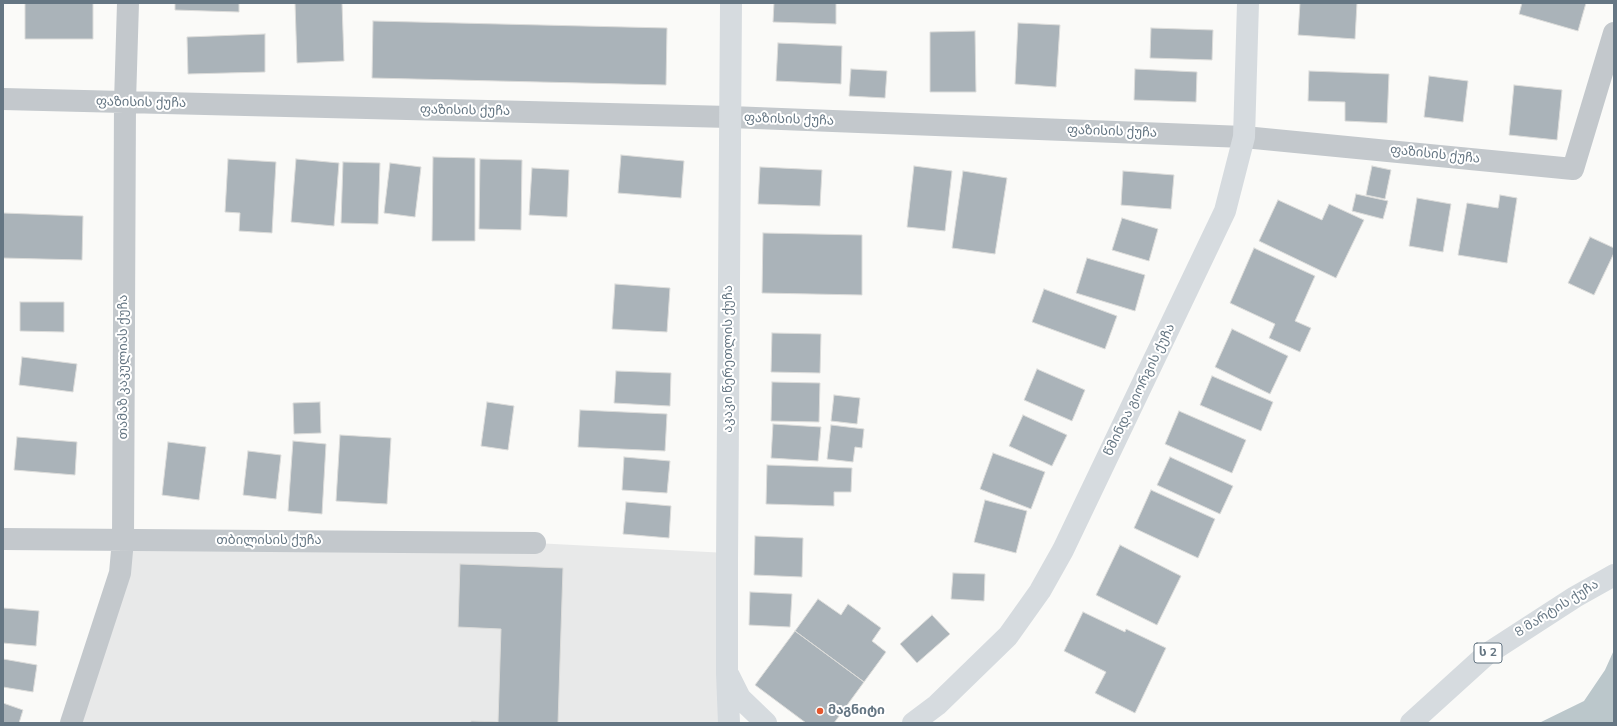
<!DOCTYPE html>
<html>
<head>
<meta charset="utf-8">
<style>
  body { margin:0 }
  #map { position:relative; width:1617px; height:726px; overflow:hidden; background:#fafaf8; font-family:"Nunito Sans",sans-serif }
  canvas { display:block }
  .frame { position:absolute; inset:0; border:4px solid #657683; pointer-events:none }
</style>
</head>
<body>
<div id="map">
<canvas width="1617" height="726"></canvas>
<div class="frame"></div>
</div>
<script>
const ctx = document.querySelector('canvas').getContext('2d');
ctx.lineJoin = 'round';
function paint(path, color) { ctx.fillStyle = color; ctx.fill(path, 'evenodd'); }
const poly = rows => new Path2D(rows.map(r => 'M' + r).join(''));
function trace(path, color, width, dash) { ctx.strokeStyle = color; ctx.lineWidth = width; ctx.lineCap = dash ? 'butt' : 'round'; ctx.setLineDash(dash || []); ctx.stroke(path); }
function write(font, color, halo, rows, align = 'center') {
  ctx.font = font + ' "Nunito Sans","Noto Sans Georgian",sans-serif'; ctx.lineWidth = 4; ctx.setLineDash([]); ctx.textBaseline = 'middle'; ctx.strokeStyle = halo; ctx.fillStyle = color; for (const [text, x, y, turn = 0] of rows) {
    ctx.save(); ctx.translate(x, y); ctx.rotate((+turn || 0) * Math.PI / 180); ctx.textAlign = isNaN(turn) ? turn : align; if (halo) ctx.strokeText(text, 0, 0); ctx.fillText(text, 0, 0); ctx.restore();
  }
}
paint(poly([
  [123,540,535,543,727,553,729,723,71,723]
]), '#e8e9e9');
paint(poly([
  [1614,650,1614,723,1539,723,1584,701,1605,670]
]), '#bbc7cb');
const building = poly([
  [25,3,93,3,93,39,25,39,25,3],
  [175,3,239,3,239,12,175,10,175,3],
  [295,3,342,3,344,61,297,63,295,3],
  [774,3,836,3,836,24,773,22,774,3],
  [1300,3,1357,3,1355,39,1298,35,1300,3],
  [1522,3,1586,3,1578,31,1519,14,1522,3],
  [373,21,667,28,666,85,372,78,373,21],
  [1018,23,1060,25,1056,87,1015,84,1018,23],
  [1151,28,1213,30,1212,60,1150,58,1151,28],
  [975,31,976,92,930,92,930,32,975,31],
  [265,34,265,72,188,74,187,37,265,34],
  [778,43,842,46,841,84,776,81,778,43],
  [851,69,887,71,885,98,849,96,851,69],
  [1135,69,1197,72,1196,102,1134,100,1135,69],
  [1309,71,1389,74,1387,123,1345,121,1345,102,1308,101,1309,71],
  [1429,76,1468,81,1463,122,1424,117,1429,76],
  [1514,85,1562,90,1557,140,1509,135,1514,85],
  [621,155,684,161,681,198,618,193,621,155],
  [433,157,475,158,475,241,432,241,433,157],
  [228,159,276,162,272,233,239,231,240,213,225,212,228,159],
  [296,159,339,163,334,226,291,222,296,159],
  [480,159,522,160,521,230,479,229,480,159],
  [343,162,380,163,378,224,341,223,343,162],
  [390,163,421,167,415,217,384,213,390,163],
  [914,166,952,171,945,231,907,227,914,166],
  [1372,166,1391,170,1385,199,1366,195,1372,166],
  [760,167,822,170,820,206,758,204,760,167],
  [532,168,569,170,567,217,529,215,532,168],
  [963,171,1007,178,995,254,952,248,963,171],
  [1123,171,1174,175,1171,209,1121,205,1123,171],
  [1356,194,1388,201,1383,219,1352,211,1356,194],
  [1500,195,1517,198,1507,263,1458,255,1467,203,1498,208,1500,195],
  [1417,198,1451,204,1443,252,1409,246,1417,198],
  [1278,200,1322,220,1329,204,1364,220,1336,278,1259,241,1278,200],
  [3,213,83,216,82,260,3,258,3,213],
  [1122,218,1158,229,1149,261,1112,250,1122,218],
  [763,233,862,235,862,295,762,293,763,233],
  [1590,237,1614,248,1614,253,1594,295,1568,283,1590,237],
  [1254,248,1315,276,1295,321,1311,328,1300,352,1269,338,1275,324,1230,303,1254,248],
  [1087,258,1145,275,1135,311,1076,293,1087,258],
  [615,284,670,288,667,332,612,329,615,284],
  [1044,289,1117,316,1105,349,1032,322,1044,289],
  [20,302,64,302,64,332,20,331,20,302],
  [1232,329,1288,356,1270,394,1215,367,1232,329],
  [772,333,821,334,820,373,771,372,772,333],
  [22,357,77,364,73,392,19,385,22,357],
  [1037,369,1085,390,1072,421,1024,400,1037,369],
  [616,371,671,373,670,406,614,403,616,371],
  [1212,376,1273,402,1261,431,1200,405,1212,376],
  [772,382,820,383,819,422,771,421,772,382],
  [834,395,860,398,857,424,831,421,834,395],
  [320,402,321,433,294,434,293,403,320,402],
  [487,402,514,406,508,450,481,446,487,402],
  [580,410,667,414,665,451,578,447,580,410],
  [1179,411,1246,440,1232,473,1165,444,1179,411],
  [1023,415,1067,435,1052,466,1009,446,1023,415],
  [773,424,821,427,818,461,771,458,773,424],
  [831,425,864,429,862,448,855,447,853,462,827,459,831,425],
  [340,435,391,438,387,504,336,501,340,435],
  [17,437,77,442,75,475,14,470,17,437],
  [293,441,326,444,322,514,288,511,293,441],
  [168,442,206,447,199,500,162,495,168,442],
  [248,451,281,455,276,499,243,495,248,451],
  [993,453,1045,472,1031,509,980,489,993,453],
  [624,457,670,461,667,493,622,490,624,457],
  [1170,457,1233,486,1220,514,1157,485,1170,457],
  [767,465,852,468,851,492,834,492,834,506,766,504,767,465],
  [1151,490,1215,519,1198,558,1134,528,1151,490],
  [985,500,1027,511,1016,553,974,542,985,500],
  [626,502,671,506,669,538,623,534,626,502],
  [755,536,803,538,802,577,754,575,755,536],
  [1120,545,1181,576,1157,625,1096,595,1120,545],
  [460,564,563,568,558,723,471,723,471,721,498,722,501,629,458,627,460,564],
  [953,573,985,574,984,601,951,599,953,573],
  [750,592,792,594,790,627,749,625,750,592],
  [818,599,841,615,848,604,881,628,872,641,886,652,864,682,795,631,818,599],
  [3,608,39,611,36,646,3,643,3,608],
  [1083,612,1125,632,1126,629,1166,648,1135,713,1095,693,1106,672,1064,651,1083,612],
  [932,615,950,634,917,663,900,644,932,615],
  [795,631,864,682,834,723,806,723,755,685,795,631],
  [3,659,37,665,33,692,3,687,3,659],
  [3,703,23,710,19,723,3,723,3,703]
]);
paint(building, '#aab3b9');
trace(building, '#dcdcda', 1);
trace(poly([
  [3,99,730,117,1244,137,1573,169,1614,33],
  [3,539,535,543],
  [71,723,120,573,123,540,125,102,128,3]
]), '#c3c8cc', 22);
trace(poly([
  [729,676,740,698,766,723],
  [729,723,727,673,727,560,731,3],
  [913,723,937,705,1008,636,1040,591,1063,550,1225,211,1244,137,1248,3]
]), '#d6dbdf', 22);
trace(poly([
  [1411,723,1487,654,1575,597,1614,575]
]), '#d6dbdf', 22);
for (const [x, y, r, color] of [
  [820,711,4,"#e4572e"]
]) { const dot = new Path2D(); dot.arc(x, y, r, 0, 2 * Math.PI); ctx.fillStyle = color; ctx.fill(dot); trace(dot, '#fff', 1.5); }
for (const [x, y, w] of [
  [1488,653,28]
]) { const box = new Path2D(); box.roundRect(x - w / 2, y - 10, w, 20, 3); ctx.fillStyle = '#fff'; ctx.fill(box); trace(box, '#657683', 1); }
write('bold 12px', '#657683', null, [
  ["ს 2",1488,653]
]);
write('13px', '#657683', '#fff', [
  ["ფაზისის ქუჩა",141,103,1],
  ["ფაზისის ქუჩა",465,111,1],
  ["ფაზისის ქუჩა",789,120,2],
  ["ფაზისის ქუჩა",1112,132,2],
  ["ფაზისის ქუჩა",1435,155,6],
  ["აკაკი წერეთლის ქუჩა",729,359,-90],
  ["თამაზ კაკულიას ქუჩა",124,367,-90],
  ["წმინდა გიორგის ქუჩა",1140,390,-64],
  ["თბილისის ქუჩა",269,541],
  ["8 მარტის ქუჩა",1557,609,-32]
]);
write('bold 13px', '#657683', '#fff', [
  ["მაგნიტი",828,711]
], 'left');
</script>
</body>
</html>
